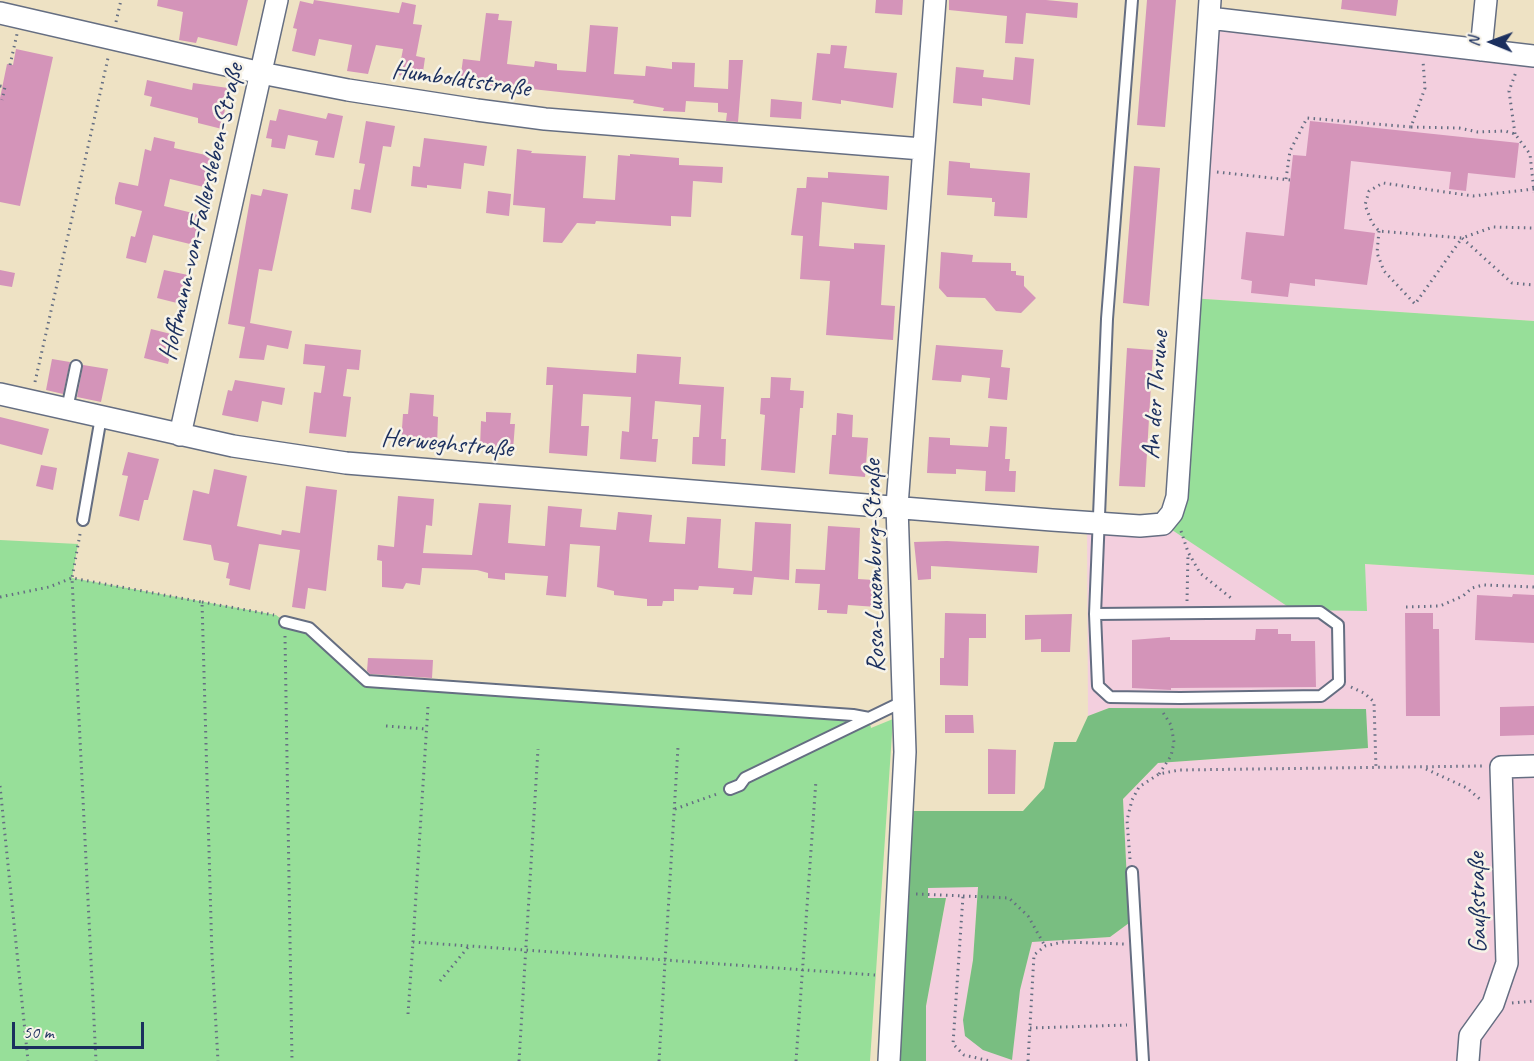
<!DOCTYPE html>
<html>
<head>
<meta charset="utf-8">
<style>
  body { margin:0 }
  #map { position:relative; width:1534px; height:1061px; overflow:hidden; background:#eee2c4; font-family:Caveat,sans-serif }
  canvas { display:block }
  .north { position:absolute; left:1462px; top:12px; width:60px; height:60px; -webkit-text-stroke:4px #f7f3e8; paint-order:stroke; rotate:271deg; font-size:16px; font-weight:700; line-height:24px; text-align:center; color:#1b2f5e }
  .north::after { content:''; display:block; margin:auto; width:21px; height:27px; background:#1b2f5e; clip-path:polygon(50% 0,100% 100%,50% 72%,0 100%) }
  .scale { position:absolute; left:12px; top:1022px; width:132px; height:27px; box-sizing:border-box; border:3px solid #1b2f5e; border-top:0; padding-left:8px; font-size:18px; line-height:21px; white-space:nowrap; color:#1b2f5e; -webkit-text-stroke:4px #f7f3e8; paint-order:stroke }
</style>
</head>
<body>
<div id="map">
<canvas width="1534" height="1061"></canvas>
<div class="north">N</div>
<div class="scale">50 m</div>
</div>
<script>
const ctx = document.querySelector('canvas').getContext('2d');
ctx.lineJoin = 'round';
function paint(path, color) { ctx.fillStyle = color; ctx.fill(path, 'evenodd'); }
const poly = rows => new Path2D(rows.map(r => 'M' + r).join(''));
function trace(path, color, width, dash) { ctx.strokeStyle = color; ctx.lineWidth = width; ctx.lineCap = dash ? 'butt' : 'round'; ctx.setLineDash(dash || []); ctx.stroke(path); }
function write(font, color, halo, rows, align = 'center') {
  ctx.font = font + ' Caveat,sans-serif'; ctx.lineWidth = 5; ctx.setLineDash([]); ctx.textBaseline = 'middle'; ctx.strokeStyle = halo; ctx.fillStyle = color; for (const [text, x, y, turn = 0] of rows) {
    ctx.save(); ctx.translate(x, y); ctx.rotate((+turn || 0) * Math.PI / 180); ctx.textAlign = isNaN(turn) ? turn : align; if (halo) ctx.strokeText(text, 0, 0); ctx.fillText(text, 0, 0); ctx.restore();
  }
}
paint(poly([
  [1209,18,1534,56,1534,321,1190,298],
  [1087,522,1163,524,1367,611,1364,564,1534,575,1534,1061,926,1061,926,1006,946,899,928,898,928,887,978,887,973,960,963,1020,1020,990,1032,941,1110,937,1129,923,1123,799,1158,763,1368,748,1365,709,1109,708,1088,716]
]), '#f3cfde');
paint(poly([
  [1190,298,1534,321,1534,575,1365,564,1367,611,1293,610,1163,524,1172,513],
  [0,540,78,544,72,578,276,615,285,622,309,628,367,682,869,718,871,728,893,719,870,1061,0,1061]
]), '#97df99');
paint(poly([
  [1109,708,1366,709,1368,748,1158,763,1123,799,1129,923,1110,937,1032,942,1020,990,1012,1060,983,1050,965,1036,963,1020,973,960,978,887,928,888,928,898,946,898,926,1006,926,1061,889,1061,902,811,1023,811,1044,788,1054,742,1076,742,1088,716]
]), '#79be81');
paint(poly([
  [158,0,248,0,237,46,198,37,196,43,179,40,183,12,157,6],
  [314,0,399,13,402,2,416,5,413,24,422,25,416,56,425,58,422,79,398,75,403,49,376,45,368,74,347,71,352,45,319,39,315,56,292,51,297,29,293,28,300,1,313,4],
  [876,0,903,0,902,15,875,13],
  [949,0,1046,0,1078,3,1077,18,1026,13,1023,44,1005,43,1007,16,949,10],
  [1147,0,1176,0,1165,127,1137,125],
  [1342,0,1398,0,1396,16,1341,9],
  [486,13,499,14,498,20,512,21,507,64,534,67,535,61,557,64,557,70,586,72,590,25,618,27,614,74,645,76,646,66,672,69,672,62,695,63,694,87,728,89,729,60,743,60,738,122,726,121,727,113,718,112,718,103,686,101,685,112,663,111,664,108,633,103,634,100,504,86,504,89,477,86,477,83,460,81,463,59,480,61],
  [831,45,847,46,844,68,897,73,893,108,841,100,841,104,812,100,817,53,830,54],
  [16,49,53,57,20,206,0,202,0,98,7,64,13,65],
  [1015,57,1034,59,1030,105,982,98,982,106,953,103,956,67,984,70,983,77,1013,80],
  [147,80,192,90,193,83,228,88,222,129,198,123,198,118,150,106,152,97,144,95],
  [771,99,802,102,801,119,770,117],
  [279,109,326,119,328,113,343,116,334,158,315,155,318,141,288,135,285,149,271,147,272,139,266,138,270,120,276,121],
  [366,121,395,126,391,147,383,146,371,213,351,209,354,189,360,190,365,164,359,163],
  [1310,121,1519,143,1515,178,1468,173,1466,191,1449,189,1451,172,1351,161,1344,229,1375,233,1367,285,1315,279,1315,286,1290,283,1288,297,1251,293,1252,281,1241,279,1246,232,1284,236,1293,155,1306,156],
  [154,137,175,142,174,148,215,157,208,188,170,179,164,206,201,215,194,245,153,235,146,263,126,258,131,236,135,237,142,211,115,204,115,198,119,182,138,186,145,149,151,151],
  [424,138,487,146,484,166,464,163,461,189,427,185,427,188,411,186,413,166,420,167],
  [517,149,532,151,531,153,586,156,583,198,615,200,618,155,630,156,630,154,679,158,679,165,723,167,722,183,693,181,691,217,671,216,671,226,596,221,595,224,577,223,562,243,543,242,545,208,513,205],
  [949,161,970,163,970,168,1030,173,1027,218,994,216,995,202,992,202,992,198,947,195],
  [1134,166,1160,168,1149,306,1123,303],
  [828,172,889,176,887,210,822,202,819,246,854,249,854,243,885,245,881,305,895,306,893,340,826,335,830,281,800,279,803,236,791,235,797,188,806,188,807,177,828,178],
  [263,189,288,194,272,271,259,269,250,323,292,331,288,349,267,345,264,360,239,358,245,327,228,324,251,194,261,196],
  [488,191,511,194,509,216,486,213],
  [941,252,973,255,972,262,1011,263,1011,271,1016,271,1016,275,1024,276,1024,286,1036,298,1021,313,996,311,985,298,947,297,939,288],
  [0,270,15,273,12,287,0,285],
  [164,270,188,275,181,304,157,298],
  [151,329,175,335,168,364,144,358],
  [305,344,361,350,359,370,347,369,343,396,351,397,346,437,309,433,314,392,321,393,325,366,303,364],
  [936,345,1003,350,1001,367,1010,368,1007,400,988,398,990,378,962,375,961,382,932,380],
  [1127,348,1153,350,1145,487,1119,486],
  [637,354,681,357,679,384,724,387,721,439,726,439,725,466,692,464,693,437,699,437,701,405,655,401,652,439,658,439,656,462,620,459,622,431,629,432,631,397,583,394,581,426,589,426,587,456,549,453,553,385,546,385,547,367,636,373],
  [52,359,70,362,63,394,46,390],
  [83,365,108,369,101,402,77,397],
  [771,377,791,378,790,390,804,391,803,408,800,408,795,473,761,470,765,415,760,414,761,398,770,398],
  [235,380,285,388,282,405,262,401,258,422,222,415,228,390,232,391],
  [410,393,434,395,433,416,438,417,437,446,401,443,403,414,408,414],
  [486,412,511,413,510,424,515,424,513,450,480,448,481,421,486,422],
  [837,413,853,415,852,437,868,438,865,477,829,474,832,435,836,435],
  [0,417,49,429,42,455,0,444],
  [990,426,1007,427,1005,459,1010,459,1009,471,1016,471,1015,492,985,491,986,471,956,469,956,474,927,473,929,437,950,438,950,445,988,447],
  [128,452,159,459,148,500,144,500,139,521,119,516,128,476,122,475],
  [41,465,57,468,53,490,36,486],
  [214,469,247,476,237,526,281,535,282,530,300,533,306,486,337,490,326,591,308,588,305,609,292,607,300,550,259,544,250,590,229,585,230,579,226,578,229,563,214,560,211,545,183,540,193,490,209,494],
  [398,496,434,499,432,526,426,525,423,553,472,555,479,503,511,505,508,543,545,546,548,506,582,509,580,527,616,530,618,512,652,515,649,542,685,544,687,517,721,519,718,568,752,571,755,522,791,524,789,580,754,577,752,595,733,594,734,588,699,586,698,590,674,589,674,601,663,601,662,606,647,606,647,599,614,595,614,591,597,587,600,546,570,544,566,597,546,595,548,576,505,573,505,580,488,578,488,573,477,570,422,568,420,585,406,583,403,589,382,587,382,561,377,560,378,545,394,547],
  [828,526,860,528,858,579,874,580,874,590,877,590,877,607,848,605,847,614,827,613,827,610,818,610,820,584,795,583,796,569,825,570],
  [947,541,1039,546,1037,573,931,566,931,579,918,580,914,542],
  [1513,594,1534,595,1534,643,1475,640,1477,595,1512,597],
  [945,613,986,614,986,638,969,638,968,686,940,685,940,658,944,658],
  [1405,613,1433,613,1433,629,1439,629,1440,716,1406,716],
  [1072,614,1070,652,1041,652,1041,639,1025,640,1025,615],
  [1256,629,1278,629,1278,634,1291,634,1291,641,1315,641,1316,687,1171,688,1171,690,1132,688,1132,640,1170,637,1170,640,1255,640],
  [368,658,433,660,432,678,370,674,367,671],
  [1534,706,1534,735,1500,736,1500,707],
  [945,715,973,715,974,733,945,733],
  [988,749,1016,750,1015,794,988,794]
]), '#d494b9');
const service = poly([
  [67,409,76,366],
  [83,520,101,417],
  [1095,614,1320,612,1338,625,1339,682,1321,696,1180,698,1110,697,1098,686,1095,614,1107,319,1132,0],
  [285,622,309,628,367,681,853,715,869,718],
  [730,789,740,785,745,778,904,701],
  [1132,872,1143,1061]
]);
const minor = poly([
  [0,13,261,73,348,90,477,110,545,119,922,149],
  [1209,18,1534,56],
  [1481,50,1486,0],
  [0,394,233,446,346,463,1052,520,1140,526,1163,524,1172,513,1177,497,1210,0],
  [180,435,277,0],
  [889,1061,905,752,897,506,935,0],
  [1468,1061,1470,1036,1493,1004,1507,963,1501,767,1534,766]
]);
trace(service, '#656e82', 14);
trace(minor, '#656e82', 24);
trace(poly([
  [116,22,121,0],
  [10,65,17,34],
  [0,86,5,87,2,100],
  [1411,127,1459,128,1478,132,1505,131,1515,134,1530,154,1534,192],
  [1515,134,1509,91,1516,72],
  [1217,172,1290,180],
  [1286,179,1290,151,1307,118,1411,127,1425,88,1423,61],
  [1534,189,1473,196,1383,183,1369,191,1365,205,1372,223,1379,231,1462,238,1493,227,1534,228],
  [1379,231,1377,253,1384,271,1415,304,1462,238,1512,283,1534,285],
  [35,382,108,58],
  [1181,531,1188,552,1200,573,1231,598],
  [80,534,72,578,202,602,212,956,218,1061],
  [0,597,49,587,72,578,96,1061],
  [1187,601,1188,554],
  [202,602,274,615],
  [1406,607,1440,606,1463,596,1472,588,1483,585,1534,587],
  [285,636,292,1061],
  [1351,687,1364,693,1374,702,1376,768],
  [386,726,426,729],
  [1426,769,1467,788,1482,801],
  [1159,774,1171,756,1174,742,1171,725,1162,711],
  [0,786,28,1061],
  [675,809,717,794],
  [1130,859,1127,820,1132,800,1139,787,1159,774,1179,770,1482,766],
  [916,894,963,896,953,1044,964,1055,990,1061],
  [963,896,1009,898,1028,916,1045,946],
  [413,942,428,706],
  [440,981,469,946],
  [1512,1003,1534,1001],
  [408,1014,413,942,875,975],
  [1030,1028,1127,1025],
  [519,1061,538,749],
  [659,1061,678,747],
  [796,1061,816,780],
  [1028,1061,1034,955,1045,946,1063,942,1124,944]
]), '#656e82', 3, [1.5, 4.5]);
trace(service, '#fff', 10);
trace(minor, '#fff', 21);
write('26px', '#1b2f5e', '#f7f3e8', [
  ["Humboldtstraße",461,80,8],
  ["Hoffmann-von-Fallersleben-Straße",202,212,-77],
  ["An der Thrune",1156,395,-86],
  ["Herweghstraße",447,444,5],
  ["Rosa-Luxemburg-Straße",875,566,-91],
  ["Gaußstraße",1478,903,-91]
]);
</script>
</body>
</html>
